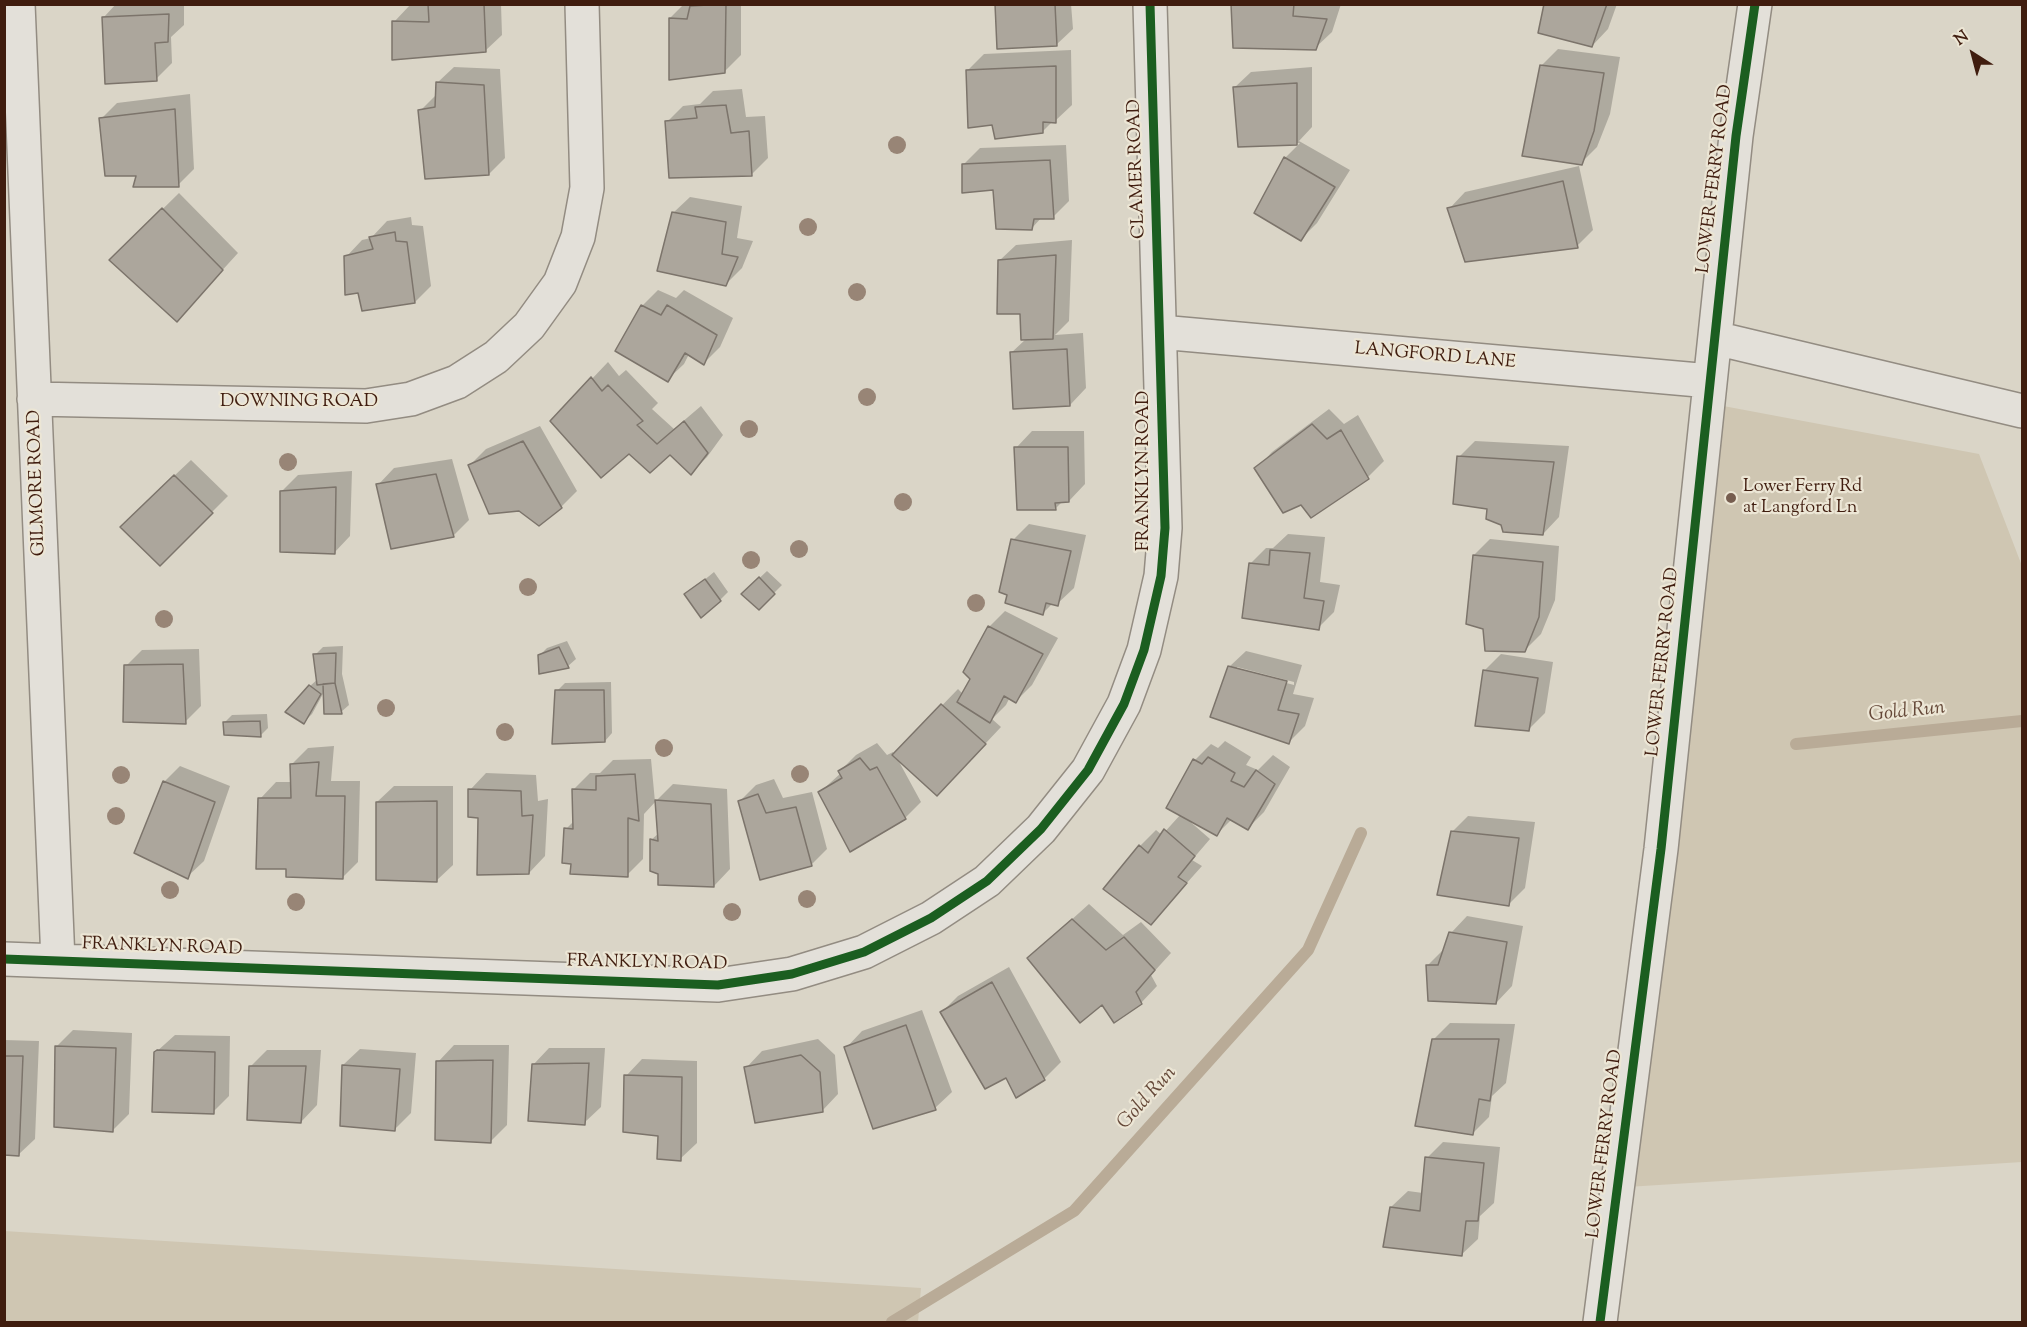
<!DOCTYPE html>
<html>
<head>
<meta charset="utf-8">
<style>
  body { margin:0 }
  #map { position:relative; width:2027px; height:1327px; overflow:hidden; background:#dad5c7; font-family:"Sorts Mill Goudy",serif }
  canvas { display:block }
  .frame { position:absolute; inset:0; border:6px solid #401d0f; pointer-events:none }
  .north { position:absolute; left:1943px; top:24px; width:60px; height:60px; -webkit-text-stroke:4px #ece6d5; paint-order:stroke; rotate:324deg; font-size:16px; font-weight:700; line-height:24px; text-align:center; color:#401d0f }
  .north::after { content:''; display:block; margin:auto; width:21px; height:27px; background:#401d0f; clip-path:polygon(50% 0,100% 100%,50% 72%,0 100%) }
</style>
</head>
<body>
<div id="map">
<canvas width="2027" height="1327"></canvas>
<div class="frame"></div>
<div class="north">N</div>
</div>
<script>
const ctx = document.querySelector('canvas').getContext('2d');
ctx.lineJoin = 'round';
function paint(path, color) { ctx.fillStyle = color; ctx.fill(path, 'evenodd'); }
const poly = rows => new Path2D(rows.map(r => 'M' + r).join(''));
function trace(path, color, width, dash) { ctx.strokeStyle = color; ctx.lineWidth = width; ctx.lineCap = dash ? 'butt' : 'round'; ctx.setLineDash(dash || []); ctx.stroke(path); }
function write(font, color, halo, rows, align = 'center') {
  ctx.font = font + ' "Sorts Mill Goudy",serif'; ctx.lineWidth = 4.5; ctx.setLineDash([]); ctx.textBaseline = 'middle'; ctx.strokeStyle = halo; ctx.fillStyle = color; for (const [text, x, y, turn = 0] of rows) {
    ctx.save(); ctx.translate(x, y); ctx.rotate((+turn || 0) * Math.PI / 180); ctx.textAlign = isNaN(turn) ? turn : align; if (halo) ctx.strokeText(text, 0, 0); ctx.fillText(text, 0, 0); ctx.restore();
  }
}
paint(poly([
  [1702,402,1979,454,2022,566,2022,1162,1627,1187],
  [4,1231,921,1288,918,1322,5,1322]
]), '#cfc6b2');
paint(poly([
  [116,4,184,4,184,25,171,37,172,63,156,79,104,17],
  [429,4,501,4,502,35,485,51,394,22,410,5,430,6],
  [684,4,741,4,741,55,724,72,670,18],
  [996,4,1071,4,1073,29,1056,45],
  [1233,4,1341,4,1332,32,1315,48],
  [1546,4,1617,4,1608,29,1592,46],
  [1558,49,1620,57,1610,114,1597,147,1581,163,1541,66],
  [1071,50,1072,105,1055,121,1053,121,1042,132,993,124,967,71,984,54],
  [454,67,500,69,505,158,489,174,420,111,436,95,437,83],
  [1312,67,1312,127,1299,141,1350,170,1317,223,1301,239,1285,158,1300,143,1239,146,1234,88,1251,72],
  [742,89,746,117,765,116,768,158,752,174,667,122,683,106,700,104,713,91],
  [190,94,194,169,178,185,138,175,101,119,117,103],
  [1066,145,1069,201,1053,217,1042,217,1032,228,995,188,963,165,980,148],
  [1579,166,1593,230,1577,246,1449,209,1465,192],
  [179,193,238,253,177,320,111,260],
  [690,197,742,206,737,238,753,241,742,268,726,284,673,213],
  [411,217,412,225,423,226,431,286,415,302,359,291,346,257,362,240,371,238,387,221],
  [1072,240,1069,321,1055,335,1083,333,1086,388,1070,405,1011,353,1026,339,1022,312,999,261,1016,245],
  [658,290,676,298,684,290,733,318,720,347,704,363,689,354,684,364,667,380,642,306],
  [608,362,619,376,626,370,658,403,652,409,674,429,701,406,723,435,707,457,691,473,670,453,629,452,552,421],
  [1329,409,1344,424,1358,415,1384,461,1368,477,1311,516,1301,503,1256,469,1272,452],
  [540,426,577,491,561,507,470,465,486,449],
  [1032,431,1084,431,1085,484,1069,501,1063,501,1055,509,1016,448],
  [1475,441,1569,446,1559,517,1543,534,1502,524,1489,507,1459,457],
  [452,459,469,520,453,536,378,485,394,468],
  [191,460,228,496,160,564,138,510],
  [352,471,350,536,334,553,281,492,298,475],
  [1029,524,1086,535,1074,588,1057,604,1053,603,1043,613,1013,540],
  [1288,534,1325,537,1320,582,1340,585,1334,612,1318,628,1250,564,1266,548,1273,548],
  [1490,539,1559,546,1555,600,1541,634,1524,651,1474,555],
  [767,571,782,585,759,608,751,586],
  [714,572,728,592,720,600,686,595],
  [1005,611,1058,638,1032,685,1016,701,1010,697,1006,705,992,719,1001,727,953,778,897,758,921,802,905,818,820,792,841,773,840,771,856,755,877,743,887,755,893,752,894,755,958,689,963,694,972,679,989,627],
  [567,641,576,659,568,666,539,656,547,648],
  [343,646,342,674,349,705,341,712,324,692,312,714,304,722,310,686,318,679,315,655,323,647],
  [199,649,201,706,185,722,126,666,142,650],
  [1246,651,1302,665,1293,694,1314,698,1305,726,1289,742,1229,667],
  [1237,667,1294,682,1294,685,1237,670],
  [1501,654,1553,662,1545,713,1529,729,1485,670],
  [611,682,612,733,605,741,557,691,565,683],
  [267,714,268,728,260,736,224,723,232,715],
  [1225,741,1251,757,1246,765,1258,770,1273,755,1290,767,1264,812,1248,828,1232,819,1217,834,1187,819,1210,839,1192,860,1202,866,1151,923,1140,846,1156,830,1162,835,1181,814,1195,760,1211,744,1218,748],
  [334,746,331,781,360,781,358,862,342,878,287,868,260,799,276,782,292,782,292,764,308,748],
  [651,759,655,802,673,784,727,789,730,869,714,886,659,873,651,840,659,833,656,801,644,814,643,859,627,875,572,862,566,829,574,821,574,789,590,773,600,773,613,760],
  [180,766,230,786,204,861,187,877,164,782],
  [486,773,536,775,538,801,548,799,545,856,529,873,480,816,470,790],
  [774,779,783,798,812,792,827,849,811,865,740,801,756,785],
  [394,786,453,786,453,865,436,881,377,802],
  [1468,816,1535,822,1525,888,1509,904,1452,832],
  [1089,904,1123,935,1141,922,1171,953,1151,975,1157,986,1141,1003,1102,1003,1029,958],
  [1467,916,1523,926,1512,986,1496,1003,1428,965,1444,949,1451,933],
  [1009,967,1061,1062,1044,1079,1017,1096,1006,1076,942,1012,958,996],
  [922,1010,952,1092,935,1108,846,1048,862,1031],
  [1450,1023,1515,1024,1506,1083,1492,1096,1489,1117,1473,1133,1433,1040],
  [73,1030,132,1033,129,1114,113,1130,57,1046],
  [175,1035,230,1036,229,1096,213,1112,155,1053],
  [818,1039,835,1055,838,1094,822,1111,746,1068,762,1051],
  [4,1040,39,1041,35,1139,18,1155,4,1153],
  [454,1045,509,1045,507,1125,491,1141,438,1062],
  [549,1048,605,1048,601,1107,584,1123,533,1065],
  [360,1049,416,1053,411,1113,395,1129,343,1065],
  [267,1050,321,1050,317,1105,301,1122,251,1066],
  [642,1059,697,1061,697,1143,680,1159,659,1135,626,1076],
  [1443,1142,1500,1147,1494,1203,1480,1216,1478,1239,1461,1255,1391,1207,1408,1191,1423,1193,1427,1158]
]), '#0003');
trace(poly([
  [1796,744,2022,721],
  [892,1322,1074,1211,1308,950,1361,833]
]), '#b9ab97', 12);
const building = poly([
  [428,4,484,4,486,52,392,60,392,21,429,22,428,4],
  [726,4,725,73,669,80,669,18,687,19,690,6,726,4],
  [995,4,1055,4,1057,46,997,49,995,4],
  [1231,4,1294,4,1293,16,1327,19,1316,50,1233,48,1231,4],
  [1544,4,1607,4,1592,47,1538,33,1544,4],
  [169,14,168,42,155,43,157,81,105,84,102,17,169,14],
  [1540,65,1604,73,1594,131,1582,165,1522,156,1540,65],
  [1056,66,1056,123,1043,122,1043,133,995,139,992,125,968,128,966,70,1056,66],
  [436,82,484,85,489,175,425,179,418,110,435,107,436,82],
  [1297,83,1297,145,1238,147,1233,87,1297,83],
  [726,105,731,133,749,131,752,176,669,178,665,121,697,118,695,107,726,105],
  [175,109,179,187,133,187,136,176,105,176,99,118,175,109],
  [1284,157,1335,187,1301,241,1254,213,1284,157],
  [1050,160,1054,219,1034,219,1032,230,996,229,993,190,962,193,962,164,1050,160],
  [1563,181,1578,248,1465,262,1447,208,1563,181],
  [162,208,223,270,177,322,109,260,162,208],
  [672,212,726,222,722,254,738,257,726,286,657,271,672,212],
  [395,232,396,241,407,242,415,303,362,311,358,293,345,295,344,256,373,249,369,237,395,232],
  [1056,255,1053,339,1021,340,1020,314,997,314,998,260,1056,255],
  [641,305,661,315,667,305,717,335,704,365,685,353,668,382,615,351,641,305],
  [1067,349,1070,406,1013,409,1010,352,1067,349],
  [591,377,602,391,608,385,643,421,637,425,657,444,684,421,708,453,691,475,670,455,650,473,629,454,601,478,550,421,591,377],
  [1312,424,1327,439,1341,430,1369,479,1311,518,1301,505,1283,513,1254,468,1312,424],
  [523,441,562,508,539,526,519,511,489,514,468,465,523,441],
  [1014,447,1068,447,1069,502,1055,503,1056,510,1017,510,1014,447],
  [1457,456,1554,462,1543,535,1503,532,1501,525,1486,519,1487,509,1453,504,1457,456],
  [436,474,454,537,391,549,376,484,436,474],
  [174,475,213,513,160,566,120,527,174,475],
  [336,487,335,554,280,552,280,491,336,487],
  [1011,539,1071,551,1058,606,1046,603,1043,615,1005,603,1007,595,999,592,1011,539],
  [1270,550,1310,553,1304,598,1324,601,1319,630,1242,618,1249,563,1269,565,1270,550],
  [1473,555,1543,562,1539,617,1525,652,1485,651,1483,629,1466,624,1473,555],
  [759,577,775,594,759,610,741,594,759,577],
  [705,579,721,601,701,618,684,594,705,579],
  [988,626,1043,654,1016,703,1004,696,990,723,957,702,970,679,963,672,988,626],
  [559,647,569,668,539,674,538,655,559,647],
  [336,653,335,683,317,685,313,654,336,653],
  [183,664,186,724,123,722,124,665,183,664],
  [1228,666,1287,681,1278,710,1299,714,1289,744,1210,717,1228,666],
  [1483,670,1538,678,1529,731,1475,726,1483,670],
  [335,683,342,714,324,714,323,684,335,683],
  [309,685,321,694,304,724,285,712,309,685],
  [555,690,604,690,605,742,552,744,555,690],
  [941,704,986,744,937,796,892,755,941,704],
  [260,721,261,737,224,735,223,722,260,721],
  [1208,757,1235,773,1231,781,1244,787,1256,770,1275,784,1248,830,1227,818,1217,836,1166,808,1193,759,1202,764,1208,757],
  [860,758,870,770,877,767,906,819,850,852,818,792,842,778,838,771,860,758],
  [319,762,316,796,345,796,343,879,286,877,286,869,256,869,258,798,291,798,290,764,319,762],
  [635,774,639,821,628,818,628,877,570,874,571,864,562,863,564,828,573,829,572,789,596,790,596,776,635,774],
  [163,781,215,802,188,879,134,853,163,781],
  [468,789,521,791,522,816,533,815,529,874,477,875,478,818,468,817,468,789],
  [758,794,766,813,796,807,812,866,760,880,738,801,758,794],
  [655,800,711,804,714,887,658,885,658,874,650,871,650,839,658,841,655,800],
  [437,801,437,882,376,880,376,802,437,801],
  [1164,829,1195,856,1178,877,1187,883,1151,925,1103,889,1139,845,1148,853,1164,829],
  [1451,831,1519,838,1509,906,1437,895,1451,831],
  [1072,919,1106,950,1124,937,1155,970,1136,992,1142,1004,1114,1023,1102,1005,1080,1023,1027,958,1072,919],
  [1449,932,1507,942,1496,1004,1428,1001,1426,965,1438,965,1449,932],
  [992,982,1045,1080,1016,1098,1006,1078,985,1089,940,1012,992,982],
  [906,1025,936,1110,873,1129,844,1047,906,1025],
  [1432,1039,1499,1039,1490,1101,1479,1099,1473,1135,1415,1126,1432,1039],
  [55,1046,116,1048,113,1132,54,1127,55,1046],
  [157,1050,215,1052,214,1114,152,1112,154,1052,157,1050],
  [801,1055,820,1072,823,1112,755,1123,744,1067,801,1055],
  [4,1056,23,1056,19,1156,4,1155,4,1056],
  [493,1060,491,1143,435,1140,436,1061,493,1060],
  [589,1063,585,1125,528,1121,532,1064,589,1063],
  [342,1065,400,1069,395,1131,340,1126,342,1065],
  [249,1066,306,1066,301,1123,247,1120,249,1066],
  [624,1075,682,1077,681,1161,657,1159,658,1136,623,1132,624,1075],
  [1425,1157,1484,1163,1478,1221,1466,1221,1462,1256,1383,1247,1390,1207,1420,1211,1425,1157]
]);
paint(building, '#aca69c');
trace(building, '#7c746b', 1.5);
const minor = poly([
  [18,4,58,961],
  [1160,332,1710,381],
  [1715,338,2022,411],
  [34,399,366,406,411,399,457,382,496,357,529,326,560,283,578,237,587,188,582,4],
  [4,959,718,985,792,974,864,952,931,918,987,881,1041,829,1088,770,1124,704,1144,650,1161,576,1165,528,1150,4],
  [1600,1322,1661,849,1736,136,1755,4]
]);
trace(minor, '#938c82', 36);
trace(minor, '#e3e0d9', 33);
trace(poly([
  [4,959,718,985,792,974,864,952,931,918,987,881,1041,829,1088,770,1124,704,1144,650,1161,576,1165,528,1150,4],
  [1600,1322,1661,849,1736,136,1755,4]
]), '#1b5e20', 9);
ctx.fillStyle = '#988576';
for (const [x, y] of [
  [897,145],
  [808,227],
  [857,292],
  [867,397],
  [749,429],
  [288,462],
  [903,502],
  [799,549],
  [751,560],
  [528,587],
  [976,603],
  [164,619],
  [386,708],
  [505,732],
  [664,748],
  [800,774],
  [121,775],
  [116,816],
  [170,890],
  [807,899],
  [296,902],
  [732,912]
]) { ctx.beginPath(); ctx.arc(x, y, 9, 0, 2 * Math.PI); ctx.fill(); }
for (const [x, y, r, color] of [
  [1731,498,6,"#765d4f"]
]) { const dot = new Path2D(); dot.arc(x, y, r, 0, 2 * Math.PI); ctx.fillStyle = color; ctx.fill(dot); trace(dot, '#ece6d5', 2); }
write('18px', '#401d0f', '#ece6d5', [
  ["CLAMER ROAD",1138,169,-92],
  ["LOWER FERRY ROAD",1716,179,-83],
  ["LANGFORD LANE",1435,357,5],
  ["DOWNING ROAD",299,403],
  ["FRANKLYN ROAD",1145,471,-90],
  ["GILMORE ROAD",38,483,-92],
  ["LOWER FERRY ROAD",1664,662,-84],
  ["FRANKLYN ROAD",162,948,2],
  ["FRANKLYN ROAD",647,964,1],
  ["LOWER FERRY ROAD",1606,1144,-83]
]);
write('18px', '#401d0f', '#ece6d5', [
  ["Lower Ferry Rd",1743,488],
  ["at Langford Ln",1743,509]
], 'left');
write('italic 20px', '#654838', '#ece6d5', [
  ["Gold Run",1907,713,-6],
  ["Gold Run",1148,1099,-48]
]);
</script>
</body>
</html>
